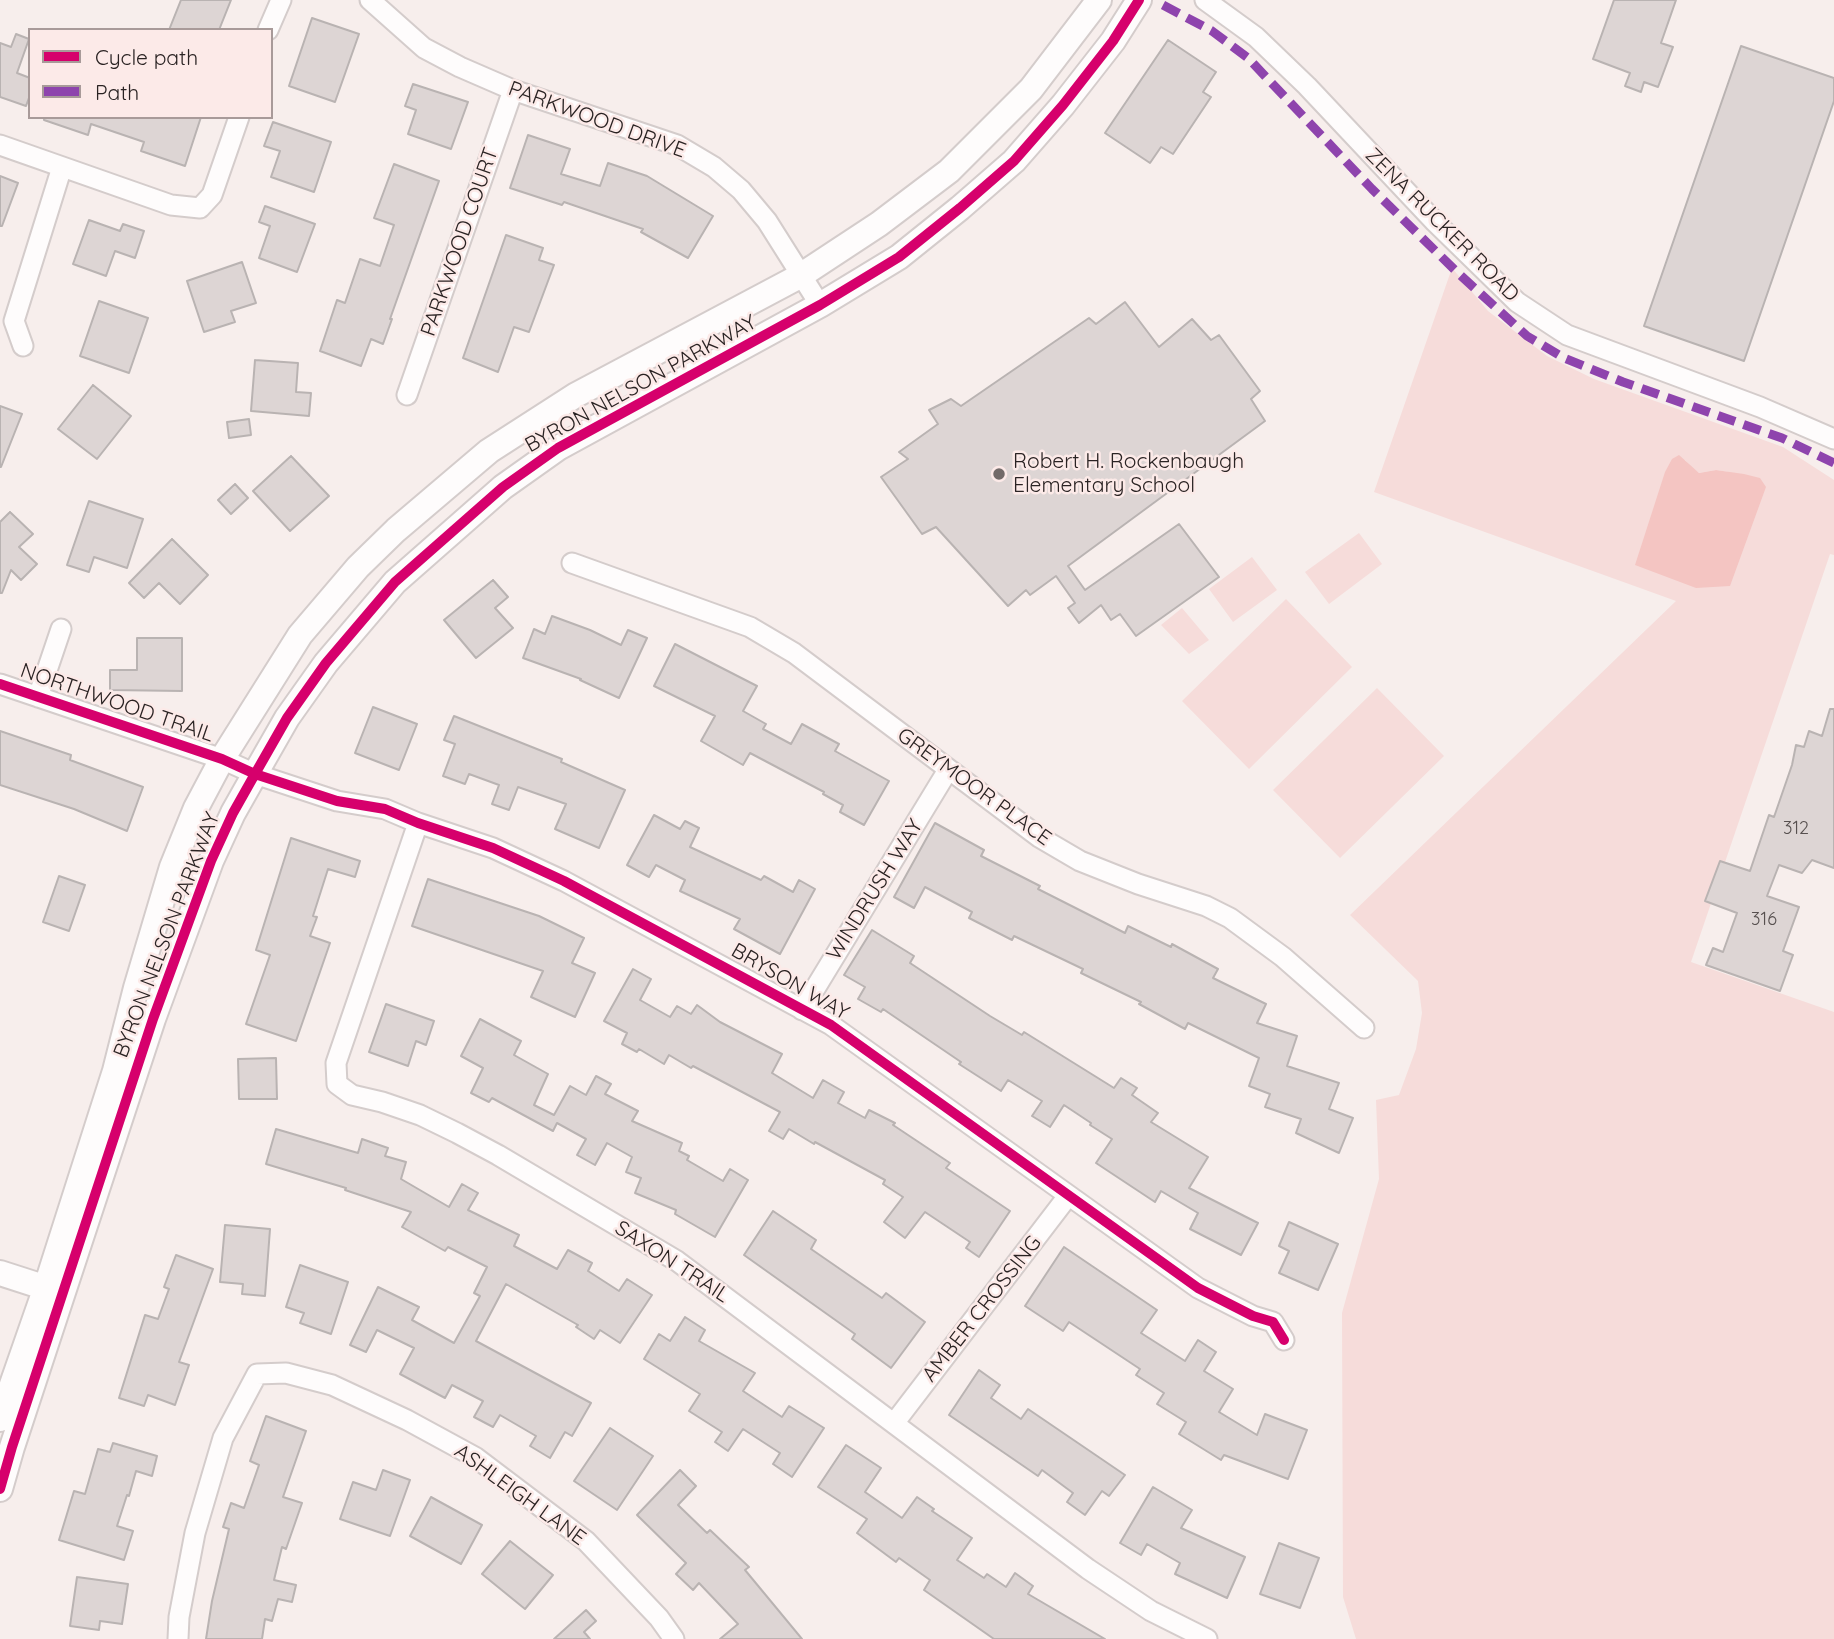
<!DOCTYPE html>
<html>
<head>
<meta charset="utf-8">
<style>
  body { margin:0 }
  #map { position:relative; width:1834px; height:1639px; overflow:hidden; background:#f7eeec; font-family:Quicksand,sans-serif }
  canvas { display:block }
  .legend { position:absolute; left:28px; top:28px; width:245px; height:91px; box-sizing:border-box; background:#fceae8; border:2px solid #a89a99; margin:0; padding:9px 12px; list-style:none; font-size:21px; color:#2a2323 }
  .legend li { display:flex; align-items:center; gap:14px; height:35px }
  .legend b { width:35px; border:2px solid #a89a99 }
</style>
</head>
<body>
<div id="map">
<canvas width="1834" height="1639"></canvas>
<ul class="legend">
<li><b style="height:9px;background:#d6006c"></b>Cycle path</li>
<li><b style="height:9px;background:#8e44ad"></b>Path</li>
</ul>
</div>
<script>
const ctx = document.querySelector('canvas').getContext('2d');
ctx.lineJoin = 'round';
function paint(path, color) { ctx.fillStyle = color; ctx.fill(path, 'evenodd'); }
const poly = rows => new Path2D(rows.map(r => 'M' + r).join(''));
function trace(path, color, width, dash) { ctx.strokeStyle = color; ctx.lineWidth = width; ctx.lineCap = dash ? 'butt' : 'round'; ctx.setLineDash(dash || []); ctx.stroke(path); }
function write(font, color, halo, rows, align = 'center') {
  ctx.font = font + ' Quicksand,sans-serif'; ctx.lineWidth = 5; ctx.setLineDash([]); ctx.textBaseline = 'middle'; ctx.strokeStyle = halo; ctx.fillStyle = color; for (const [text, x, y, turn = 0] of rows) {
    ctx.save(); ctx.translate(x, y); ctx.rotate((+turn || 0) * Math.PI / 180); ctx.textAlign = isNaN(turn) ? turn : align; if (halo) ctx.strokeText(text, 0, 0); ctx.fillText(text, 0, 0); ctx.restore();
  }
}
paint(poly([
  [1452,268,1488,311,1547,356,1594,379,1783,447,1834,480,1834,555,1830,554,1691,962,1834,1012,1834,1639,1356,1639,1343,1597,1342,1313,1379,1179,1376,1100,1399,1095,1416,1049,1422,1013,1418,981,1350,915,1676,601,1374,492],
  [1685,460,1690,467,1699,473,1716,470,1729,472,1636,565],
  [1359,533,1382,564,1329,604,1305,572],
  [1252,557,1277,590,1233,622,1209,589],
  [1286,599,1352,667,1249,769,1182,701],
  [1182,608,1209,640,1189,654,1161,625],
  [1377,688,1444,756,1340,858,1273,790]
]), '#f6dcda');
paint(poly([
  [1679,455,1699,473,1716,470,1744,474,1760,478,1766,487,1730,586,1696,588,1635,565,1665,472,1672,459]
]), '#f4c5c2');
const building = poly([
  [181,0,231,0,219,30,169,30,181,0],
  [1614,0,1676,0,1661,43,1673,47,1658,87,1644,82,1641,92,1625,86,1630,73,1593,59,1614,0],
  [312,18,359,34,335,102,289,86,312,18],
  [16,34,29,39,17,73,30,78,30,95,26,106,0,97,0,43,11,47,16,34],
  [1168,40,1216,72,1203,92,1211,97,1173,154,1161,147,1150,163,1105,133,1168,40],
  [1741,46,1834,78,1834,101,1744,361,1644,326,1741,46],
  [413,84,468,102,451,149,408,134,416,110,405,106,413,84],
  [44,117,201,117,185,166,141,151,144,142,91,124,88,135,44,120,44,117],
  [273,122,331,142,314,192,271,177,280,151,264,146,273,122],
  [528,135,570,149,561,174,600,186,608,163,647,176,713,216,688,258,641,232,643,229,564,202,562,205,510,188,528,135],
  [394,164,439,181,390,319,392,319,383,344,371,339,361,366,320,351,337,300,345,303,360,259,380,266,394,225,374,218,394,164],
  [0,176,18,183,2,226,0,226,0,176],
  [265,206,315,224,297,272,259,258,270,226,259,222,265,206],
  [89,220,120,231,123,224,144,231,135,258,115,251,106,276,73,264,89,220],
  [506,235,543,248,539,260,554,265,529,332,514,327,498,372,463,358,506,235],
  [242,262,256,303,231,311,235,322,204,332,187,281,242,262],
  [99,301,148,318,129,373,80,356,99,301],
  [1125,302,1159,347,1192,319,1211,340,1219,335,1260,391,1251,399,1265,421,1068,566,1085,590,1179,524,1219,577,1136,636,1120,614,1111,620,1101,605,1079,623,1068,608,1075,603,1056,576,1030,595,1026,590,1008,606,936,527,922,534,881,477,908,459,899,452,938,424,929,410,951,399,961,406,1089,318,1096,324,1125,302],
  [255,360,298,363,296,392,311,393,309,416,251,411,255,360],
  [93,385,131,416,97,459,58,429,93,385],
  [0,406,22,414,1,467,0,467,0,406],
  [249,419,251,435,229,438,227,422,249,419],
  [291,456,329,496,290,531,253,491,291,456],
  [235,484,248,498,231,514,218,500,235,484],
  [89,501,143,519,127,568,94,557,89,572,67,565,89,501],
  [10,512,33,534,19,547,37,564,21,580,11,570,2,593,0,593,0,522,10,512],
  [172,539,208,575,180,604,159,583,144,598,129,583,172,539],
  [493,580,508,597,495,608,513,628,476,658,444,620,493,580],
  [552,616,590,630,621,645,628,630,647,638,619,698,580,680,581,679,523,658,534,629,545,634,552,616],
  [137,638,182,638,182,691,110,690,110,670,137,670,137,638],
  [675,644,757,686,743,711,766,724,763,729,791,744,802,724,839,744,835,751,889,781,864,825,840,812,843,805,823,794,824,792,750,753,743,765,701,741,715,716,654,686,675,644],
  [373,707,417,724,399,770,355,753,373,707],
  [1830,709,1834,709,1834,868,1812,860,1802,873,1779,865,1767,896,1799,907,1783,951,1793,955,1780,991,1706,965,1713,948,1723,952,1737,913,1705,901,1720,861,1750,871,1769,815,1774,817,1792,765,1796,745,1804,747,1809,731,1822,736,1830,709],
  [454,716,562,759,561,762,625,790,599,848,555,829,566,804,518,787,509,810,492,804,499,785,469,774,465,784,443,776,455,744,444,740,454,716],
  [0,731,71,755,70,760,143,787,127,831,74,809,0,785,0,731],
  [654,815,680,829,685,821,699,828,690,847,761,880,764,876,793,892,799,880,815,889,780,954,734,929,740,919,680,891,685,880,656,865,649,877,627,865,654,815],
  [935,823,984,850,981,856,1040,886,1038,889,1125,933,1128,926,1171,947,1172,944,1218,969,1213,978,1266,1004,1257,1023,1297,1036,1287,1066,1339,1083,1329,1109,1353,1118,1339,1153,1296,1133,1301,1119,1265,1107,1270,1094,1249,1086,1259,1058,1188,1023,1185,1029,1139,1004,1141,1002,1081,973,1083,969,1014,936,1012,940,969,918,972,912,925,887,914,908,894,897,935,823],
  [291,838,360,861,355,877,328,869,313,916,317,917,310,936,330,943,296,1041,246,1024,270,955,256,950,291,838],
  [59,876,85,885,69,931,43,922,59,876],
  [428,879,539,916,584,938,572,963,595,973,575,1017,531,997,543,971,412,926,428,879],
  [872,930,914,956,910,963,990,1016,1022,1035,1024,1032,1114,1088,1121,1078,1137,1088,1132,1095,1158,1113,1151,1122,1208,1157,1189,1188,1258,1223,1241,1255,1190,1229,1198,1213,1161,1191,1155,1202,1096,1163,1112,1139,1090,1125,1091,1123,1064,1105,1050,1127,1032,1116,1042,1101,1008,1080,1001,1091,959,1064,961,1062,883,1009,881,1012,858,999,865,987,844,975,872,930],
  [633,969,651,979,640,1000,670,1017,677,1006,691,1014,697,1005,720,1022,782,1054,772,1073,813,1098,823,1080,844,1092,838,1103,865,1118,869,1110,895,1123,893,1125,950,1163,946,1168,1010,1211,979,1257,966,1248,970,1242,925,1212,905,1238,884,1222,903,1197,883,1184,885,1180,815,1142,814,1144,789,1129,783,1139,769,1131,780,1112,693,1066,691,1068,669,1055,664,1064,639,1049,637,1052,622,1044,627,1033,604,1021,633,969],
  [386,1004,434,1021,426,1045,416,1041,408,1066,369,1052,386,1004],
  [480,1019,521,1041,514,1055,548,1074,534,1105,554,1115,570,1086,586,1095,596,1076,611,1084,605,1094,638,1111,632,1121,682,1143,679,1151,689,1156,687,1160,723,1181,730,1169,748,1180,715,1237,675,1214,676,1210,635,1193,641,1178,626,1172,632,1157,607,1143,595,1165,577,1155,586,1139,557,1123,553,1131,492,1098,489,1102,471,1093,483,1068,461,1056,480,1019],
  [276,1058,277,1099,239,1099,238,1059,276,1058],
  [276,1129,358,1153,362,1139,388,1148,385,1156,406,1162,401,1179,449,1207,462,1184,478,1193,468,1210,519,1235,514,1246,557,1269,568,1250,592,1263,588,1271,619,1291,627,1279,652,1295,620,1343,600,1330,594,1339,576,1327,578,1325,506,1284,476,1341,591,1403,572,1436,565,1432,550,1458,530,1446,536,1436,500,1415,493,1427,474,1417,483,1401,452,1385,445,1398,400,1374,414,1348,377,1330,366,1352,350,1345,378,1287,419,1307,412,1320,454,1343,480,1296,474,1293,487,1267,448,1247,445,1251,402,1227,411,1212,345,1190,346,1188,266,1164,276,1129],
  [773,1211,816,1240,811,1249,882,1298,886,1293,925,1322,891,1368,852,1339,855,1334,744,1255,773,1211],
  [1289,1222,1338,1244,1318,1290,1279,1273,1289,1251,1279,1246,1289,1222],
  [225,1225,270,1229,265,1296,242,1294,243,1284,220,1282,225,1225],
  [1064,1247,1157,1310,1141,1333,1185,1361,1198,1340,1216,1352,1204,1371,1233,1389,1219,1412,1257,1435,1265,1414,1307,1430,1288,1479,1224,1455,1221,1460,1179,1434,1186,1422,1157,1404,1164,1393,1136,1375,1140,1369,1069,1322,1063,1331,1025,1306,1064,1247],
  [176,1255,213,1269,179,1362,189,1365,175,1405,148,1395,144,1406,119,1398,145,1315,158,1319,169,1289,164,1287,176,1255],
  [300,1265,348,1282,331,1334,300,1323,304,1313,286,1307,300,1265],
  [685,1317,705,1330,699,1341,755,1373,743,1391,782,1417,789,1406,824,1428,792,1477,773,1464,780,1453,743,1429,728,1451,715,1442,722,1432,689,1411,700,1394,644,1359,659,1334,670,1341,685,1317],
  [979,1370,1000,1385,991,1398,1021,1419,1028,1409,1125,1475,1109,1496,1102,1491,1085,1515,1067,1502,1073,1493,1042,1470,1038,1476,949,1415,979,1370],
  [266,1416,306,1431,283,1497,302,1503,286,1549,282,1547,274,1580,296,1585,292,1602,278,1599,272,1621,265,1619,262,1639,206,1639,212,1601,229,1529,223,1527,231,1503,244,1508,259,1465,250,1461,266,1416],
  [610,1428,653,1456,617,1510,574,1481,610,1428],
  [113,1443,157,1456,152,1476,136,1471,129,1496,127,1495,117,1526,133,1531,124,1560,59,1540,74,1491,85,1494,98,1449,110,1452,113,1443],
  [846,1445,881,1468,865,1492,902,1518,917,1497,934,1509,932,1511,972,1538,957,1560,984,1578,987,1574,1006,1587,1015,1573,1033,1586,1028,1594,1105,1639,994,1639,924,1590,930,1580,899,1558,896,1562,857,1533,867,1519,818,1487,846,1445],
  [383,1470,410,1480,390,1536,340,1519,353,1482,376,1490,383,1470],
  [680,1470,696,1486,678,1505,707,1533,710,1530,749,1567,745,1570,802,1639,720,1639,738,1624,699,1583,693,1590,676,1574,686,1563,637,1515,680,1470],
  [1153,1487,1192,1510,1181,1528,1245,1557,1227,1598,1175,1574,1180,1563,1147,1544,1141,1555,1120,1543,1153,1487],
  [431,1497,482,1525,461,1564,410,1536,431,1497],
  [510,1541,553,1575,525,1609,482,1574,510,1541],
  [1279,1543,1319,1558,1300,1608,1260,1594,1279,1543],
  [77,1577,128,1584,122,1624,100,1621,99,1630,70,1626,77,1577],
  [586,1610,596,1621,584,1632,590,1639,554,1639,586,1610]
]);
paint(building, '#ddd5d4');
trace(building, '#b9b3b2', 2);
const minor = poly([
  [370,0,424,48,460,67,513,90,677,145,714,167,741,190,767,221,820,305],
  [1205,0,1256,37,1307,86,1435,222,1517,302,1567,335,1760,407,1834,439],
  [268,30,281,0],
  [0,145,171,205,200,208,212,195,239,117],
  [23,346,14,321,62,167],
  [407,395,513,90],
  [572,563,750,627,794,653,1039,837,1080,861,1138,884,1206,906,1230,918,1283,957,1364,1028],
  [0,684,222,759,255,774,337,801,385,809,418,823,493,848,564,881,831,1025,1198,1288,1253,1316,1273,1322,1284,1340],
  [38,697,61,629],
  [418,823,336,1063,337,1084,352,1095,382,1102,420,1115,457,1133,498,1155,677,1261,1088,1569,1151,1611,1207,1639],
  [802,1010,948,770],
  [895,1422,1068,1196],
  [178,1639,179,1617,195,1533,223,1438,257,1374,286,1373,332,1385,407,1420,475,1457,586,1541,659,1618,674,1639]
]);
const tertiary = poly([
  [0,1273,59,1292],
  [0,1419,45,1290,115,1071,136,988,172,867,196,808,222,759,300,635,358,567,396,530,489,451,576,395,800,276,879,224,949,171,1031,89,1099,0],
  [0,1489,12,1447,153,1019,211,861,233,813,255,774,287,718,326,663,395,582,503,487,558,448,820,305,899,257,960,208,1014,161,1063,105,1113,41,1139,0]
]);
trace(minor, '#d4cccb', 23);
trace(tertiary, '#d4cccb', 28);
trace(minor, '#fefcfc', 19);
trace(tertiary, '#fefcfc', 24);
trace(poly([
  [1163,5,1212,31,1248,58,1372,189,1459,274,1527,336,1564,358,1623,382,1782,438,1834,463]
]), '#8e44ad', 9, [18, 9]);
trace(poly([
  [0,684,222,759,255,774,337,801,385,809,418,823,493,848,564,881,831,1025,1198,1288,1253,1316,1273,1322,1284,1340],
  [0,1489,12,1447,153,1019,211,861,233,813,255,774,287,718,326,663,395,582,503,487,558,448,820,305,899,257,960,208,1014,161,1063,105,1113,41,1139,0]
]), '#d6006c', 10);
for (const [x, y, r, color] of [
  [999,474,7,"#726a69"]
]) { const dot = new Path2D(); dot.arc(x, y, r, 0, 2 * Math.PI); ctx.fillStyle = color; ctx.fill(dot); trace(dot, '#fceae8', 2.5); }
write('18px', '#57504f', null, [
  ["312",1796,829],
  ["316",1764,920]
]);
write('21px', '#2a2323', '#fceae8', [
  ["PARKWOOD DRIVE",597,120,20],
  ["ZENA RUCKER ROAD",1442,225,45],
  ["PARKWOOD COURT",460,242,-71],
  ["BYRON NELSON PARKWAY",641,384,-29],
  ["NORTHWOOD TRAIL",117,703,19],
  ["GREYMOOR PLACE",974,787,36],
  ["WINDRUSH WAY",875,890,-58],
  ["BYRON NELSON PARKWAY",167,935,-69],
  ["BRYSON WAY",790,982,30],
  ["SAXON TRAIL",672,1262,33],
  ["AMBER CROSSING",982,1309,-52],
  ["ASHLEIGH LANE",520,1495,36]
]);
write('21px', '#2a2323', '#fceae8', [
  ["Robert H. Rockenbaugh",1013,462],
  ["Elementary School",1013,486]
], 'left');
</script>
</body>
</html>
